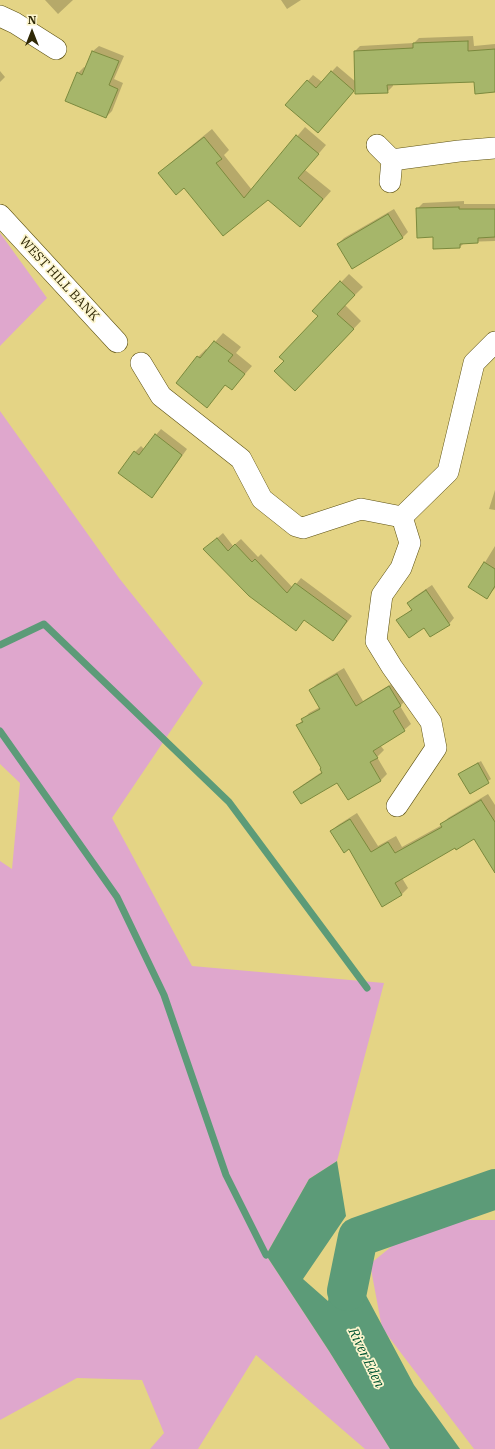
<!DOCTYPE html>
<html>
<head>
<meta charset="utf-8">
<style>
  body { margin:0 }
  #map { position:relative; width:495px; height:1449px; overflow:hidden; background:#e4d485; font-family:"IBM Plex Serif",serif }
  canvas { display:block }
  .north { position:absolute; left:12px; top:12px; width:40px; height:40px; -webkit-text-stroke:3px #fcf5ce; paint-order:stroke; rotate:0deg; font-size:11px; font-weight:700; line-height:16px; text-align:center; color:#302907 }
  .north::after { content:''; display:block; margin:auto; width:14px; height:18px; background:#302907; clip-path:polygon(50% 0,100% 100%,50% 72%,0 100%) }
</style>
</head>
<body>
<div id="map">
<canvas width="495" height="1449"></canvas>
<div class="north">N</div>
</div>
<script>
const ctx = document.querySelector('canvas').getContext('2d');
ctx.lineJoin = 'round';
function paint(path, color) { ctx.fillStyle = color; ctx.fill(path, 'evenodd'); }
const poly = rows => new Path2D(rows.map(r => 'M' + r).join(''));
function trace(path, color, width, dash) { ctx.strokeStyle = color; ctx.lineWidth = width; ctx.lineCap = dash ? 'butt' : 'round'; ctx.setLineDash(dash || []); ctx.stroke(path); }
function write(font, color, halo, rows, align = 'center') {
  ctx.font = font + ' "IBM Plex Serif",serif'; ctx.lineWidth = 3.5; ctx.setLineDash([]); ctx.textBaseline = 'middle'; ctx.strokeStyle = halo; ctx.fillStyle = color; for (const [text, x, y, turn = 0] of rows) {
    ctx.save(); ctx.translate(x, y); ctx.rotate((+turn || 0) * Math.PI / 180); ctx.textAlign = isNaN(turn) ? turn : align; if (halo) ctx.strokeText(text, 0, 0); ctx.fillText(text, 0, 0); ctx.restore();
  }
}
paint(poly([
  [0,233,47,298,0,346],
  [0,411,119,578,203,683,112,818,192,966,384,983,337,1161,309,1179,266,1255,329,1351,390,1449,365,1449,256,1355,198,1449,150,1449,164,1433,142,1380,77,1378,0,1420,0,861,12,869,20,783,0,764],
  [424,1220,495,1220,495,1449,474,1449,382,1328,370,1264]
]), '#dfa7cd');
paint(poly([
  [337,1161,346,1216,303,1279,328,1301,339,1256,358,1237,354,1273,414,1385,460,1449,390,1449,329,1351,266,1255,309,1179]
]), '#5c9b78');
paint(poly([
  [45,0,73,0,58,14],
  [281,0,301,0,287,9],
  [473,36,474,46,495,44,495,91,475,81,393,84,393,86,387,92,356,88,323,126,287,105,313,75,322,82,337,66,356,82,355,51,360,46,414,43,419,38],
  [99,46,124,56,114,79,123,83,112,111,106,117,78,73,84,67,86,68,93,51],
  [0,71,5,77,0,82],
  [305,127,326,145,305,170,331,191,300,226,268,199,223,235,184,187,160,173,168,165,212,129,229,150,224,155,252,190],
  [464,201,464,204,495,204,495,241,465,242,460,247,434,248,434,236,417,209,423,203],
  [394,209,408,232,402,238,338,244,344,238],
  [349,274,363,287,345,305,361,321,303,382,285,361,319,316,313,311],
  [223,333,241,347,236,353,252,366,232,389,226,384,207,406,198,357,206,349,208,350],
  [161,429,187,449,157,491,152,497,119,473,135,452,141,446,144,449],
  [495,490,495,510,489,509],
  [223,533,233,546,241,539,258,557,261,554,293,588,301,578,352,616,338,634,333,639,305,619,296,630,205,549],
  [495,546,495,588,487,597,470,587],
  [432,585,454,618,449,624,425,627,398,620,412,609,408,603,414,597],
  [344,668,363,701,396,681,407,699,400,706,411,724,404,730,380,745,384,750,377,757,387,774,381,780,348,799,338,781,294,792,301,786,323,771,322,768,297,726,309,713,320,707,310,690,317,684],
  [481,761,491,779,470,793,462,772],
  [488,794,495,805,495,860,475,837,455,847,402,878,408,888,401,895,331,831,338,825,357,813,378,846,396,836,402,847,442,825,448,818]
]), '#0003');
trace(poly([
  [0,645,44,624,229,802,367,988],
  [0,731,117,897,164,995,226,1175,266,1255]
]), '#5c9b78', 7);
trace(poly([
  [347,1291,358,1237,495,1189]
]), '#5c9b78', 40);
const building = poly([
  [468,41,468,51,495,49,495,92,475,94,474,82,387,85,388,93,355,94,354,51,413,48,413,43,468,41],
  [92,51,119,61,109,85,118,89,106,118,65,101,77,72,82,75,92,51],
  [331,71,354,91,318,133,285,105,307,80,316,88,331,71],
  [296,135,319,154,298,178,323,199,300,227,268,200,223,236,184,188,176,195,158,173,204,137,222,159,216,163,244,198,296,135],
  [459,207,459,209,495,209,495,237,478,238,478,243,460,244,460,248,433,249,433,237,417,238,416,208,459,207],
  [388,214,403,238,352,269,337,244,388,214],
  [340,281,355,295,337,314,354,329,295,391,274,371,284,361,279,357,318,316,312,311,340,281],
  [214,341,233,355,228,361,245,374,232,390,225,385,207,408,176,383,197,356,200,358,214,341],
  [155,434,182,455,152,498,118,473,134,451,139,455,155,434],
  [217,538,228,551,235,544,252,562,255,559,287,593,295,583,347,621,333,641,304,620,296,631,249,596,203,549,217,538],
  [484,562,495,569,495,586,487,599,468,587,484,562],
  [426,590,450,625,430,637,424,628,409,638,396,620,412,610,407,603,426,590],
  [337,674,356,706,389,686,401,706,393,711,405,731,373,751,378,758,370,762,381,781,348,800,337,783,301,804,293,792,322,773,320,769,321,768,296,725,303,722,301,719,320,709,309,690,337,674],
  [478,763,489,783,470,794,458,774,478,763],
  [481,800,495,822,495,873,474,839,456,850,455,848,395,883,402,895,382,907,349,849,344,853,330,831,350,819,371,852,388,842,395,853,442,827,440,824,481,800]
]);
paint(building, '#a6b66a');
trace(building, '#7a893d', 1);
const street = poly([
  [0,16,15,23,56,49],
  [377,145,392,160,459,151,495,148],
  [390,182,392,160],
  [0,215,117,342],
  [141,363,161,396,241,459,262,499,296,526,303,528,361,509,402,517],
  [402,517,448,472,474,363,495,342],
  [397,806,436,748,431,722,392,667,376,641,382,595,401,568,410,543,402,517]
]);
trace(street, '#5d5112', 22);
trace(street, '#fff', 21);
write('13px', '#302907', '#fcf5ce', [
  ["WEST HILL BANK",59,279,47]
]);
write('italic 14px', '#053', '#fcf5ce', [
  ["River Eden",366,1358,64]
]);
</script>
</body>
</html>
